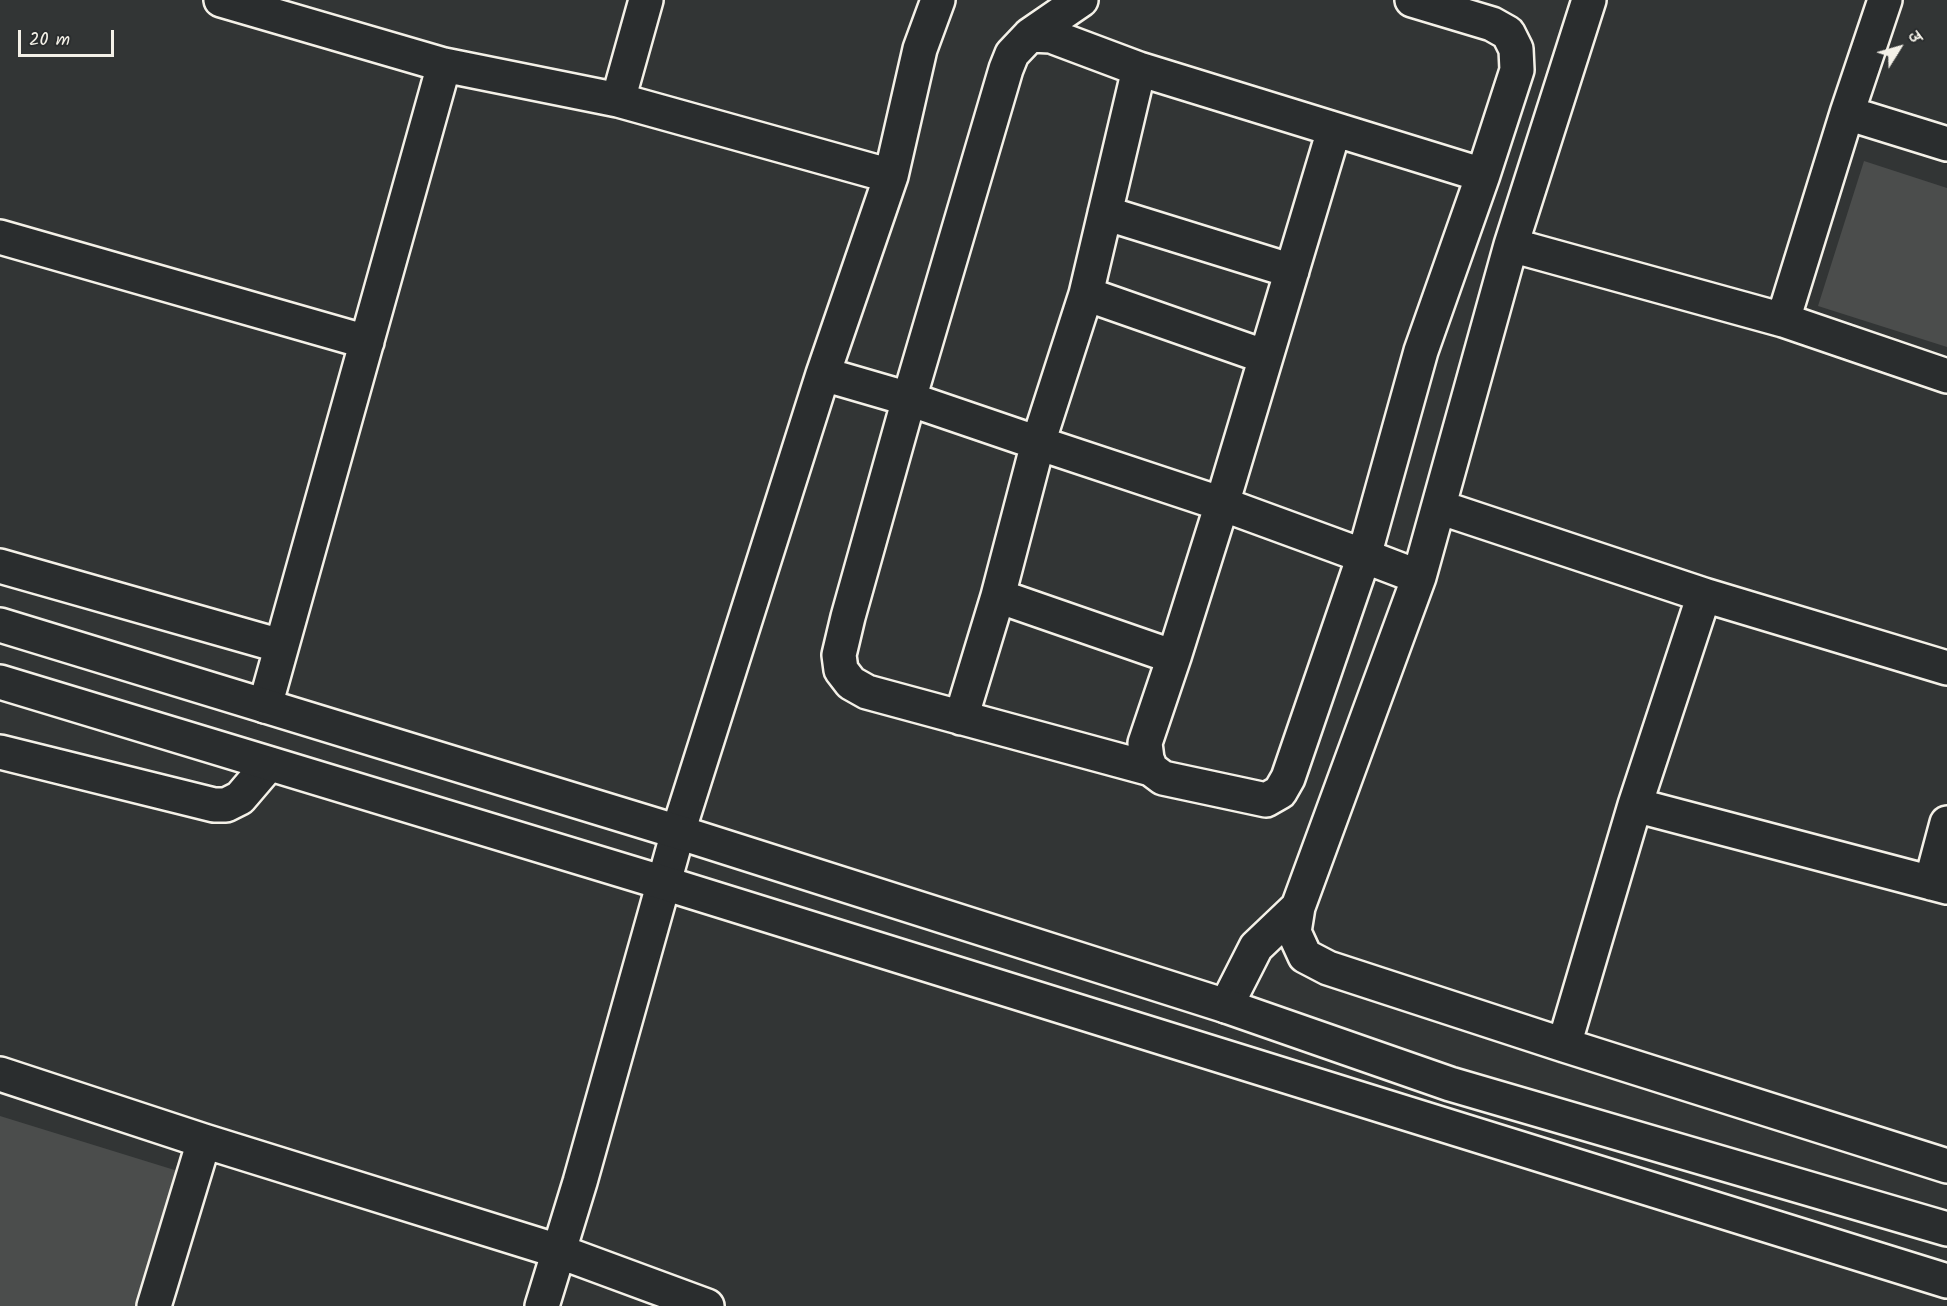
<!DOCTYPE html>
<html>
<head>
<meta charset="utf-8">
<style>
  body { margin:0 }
  #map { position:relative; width:1947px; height:1306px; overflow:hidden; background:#323535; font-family:Kalam,"Playpen Sans Deva",sans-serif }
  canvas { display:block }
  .north { position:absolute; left:1869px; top:18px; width:60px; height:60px; -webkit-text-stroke:4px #2a2d2e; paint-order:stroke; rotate:53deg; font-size:16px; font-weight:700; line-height:24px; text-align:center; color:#f4f1e8 }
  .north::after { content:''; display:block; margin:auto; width:21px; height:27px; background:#f4f1e8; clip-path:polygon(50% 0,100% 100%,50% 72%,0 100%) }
  .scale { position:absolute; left:18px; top:30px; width:96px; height:27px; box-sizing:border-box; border:3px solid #f4f1e8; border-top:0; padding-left:8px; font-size:18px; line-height:21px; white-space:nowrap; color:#f4f1e8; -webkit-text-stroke:4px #2a2d2e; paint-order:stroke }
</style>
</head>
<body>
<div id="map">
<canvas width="1947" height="1306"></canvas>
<div class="north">उ</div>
<div class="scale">20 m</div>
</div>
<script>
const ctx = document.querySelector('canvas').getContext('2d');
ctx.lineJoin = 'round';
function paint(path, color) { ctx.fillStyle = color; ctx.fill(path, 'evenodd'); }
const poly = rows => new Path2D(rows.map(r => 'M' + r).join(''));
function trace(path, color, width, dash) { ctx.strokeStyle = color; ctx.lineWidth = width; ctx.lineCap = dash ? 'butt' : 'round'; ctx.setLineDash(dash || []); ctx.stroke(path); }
paint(poly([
  [1864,161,1947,188,1947,347,1818,306],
  [0,1116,181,1172,140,1306,0,1306]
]), '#4b4d4c');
const minor = poly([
  [221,0,444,65,618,100],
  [646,0,618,100,891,176],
  [1412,0,1492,24,1508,33,1516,49,1517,70,1483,175],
  [1589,0,1511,245,1419,577,1298,907,1294,932,1305,956,1328,968,1564,1045,1947,1166],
  [1885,0,1847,113,1947,144],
  [1030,35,1081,0],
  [1105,213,1292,271],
  [0,237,367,342],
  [1511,245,1783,320,1847,113],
  [1086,294,1266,357],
  [1783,320,1947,376],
  [823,374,909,399,1038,443,1222,504,1364,556,1288,778,1280,792,1266,800,1163,778,1151,769,1147,759,1145,743,1174,657,998,596,961,718],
  [1439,507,1704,595,1635,805,1564,1045],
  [0,566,281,646],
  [1704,595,1947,668],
  [998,596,1038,443,1086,294,1139,69],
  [1174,657,1222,504,1334,130],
  [265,706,444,65],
  [0,752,214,805,226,805,240,798,269,764],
  [1151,769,867,692,851,683,841,670,839,655,848,617,909,399,1006,69,1012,54,1030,35,1051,36,1139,69,1483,175,1421,351,1364,556,1419,577],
  [1635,805,1947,887],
  [1931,883,1947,823],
  [1226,1006,1256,947,1298,907],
  [0,1074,204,1141,558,1251,707,1306],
  [154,1306,204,1141],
  [542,1306,580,1182,678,832,823,374,891,176,920,49,938,0]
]);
const major = poly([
  [0,625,678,832,1226,1006,1450,1084,1947,1229],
  [0,682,664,883,1947,1281]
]);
trace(minor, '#f4f1e8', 38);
trace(major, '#f4f1e8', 38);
trace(minor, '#2a2d2e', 33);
trace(major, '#2a2d2e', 33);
</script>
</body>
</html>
